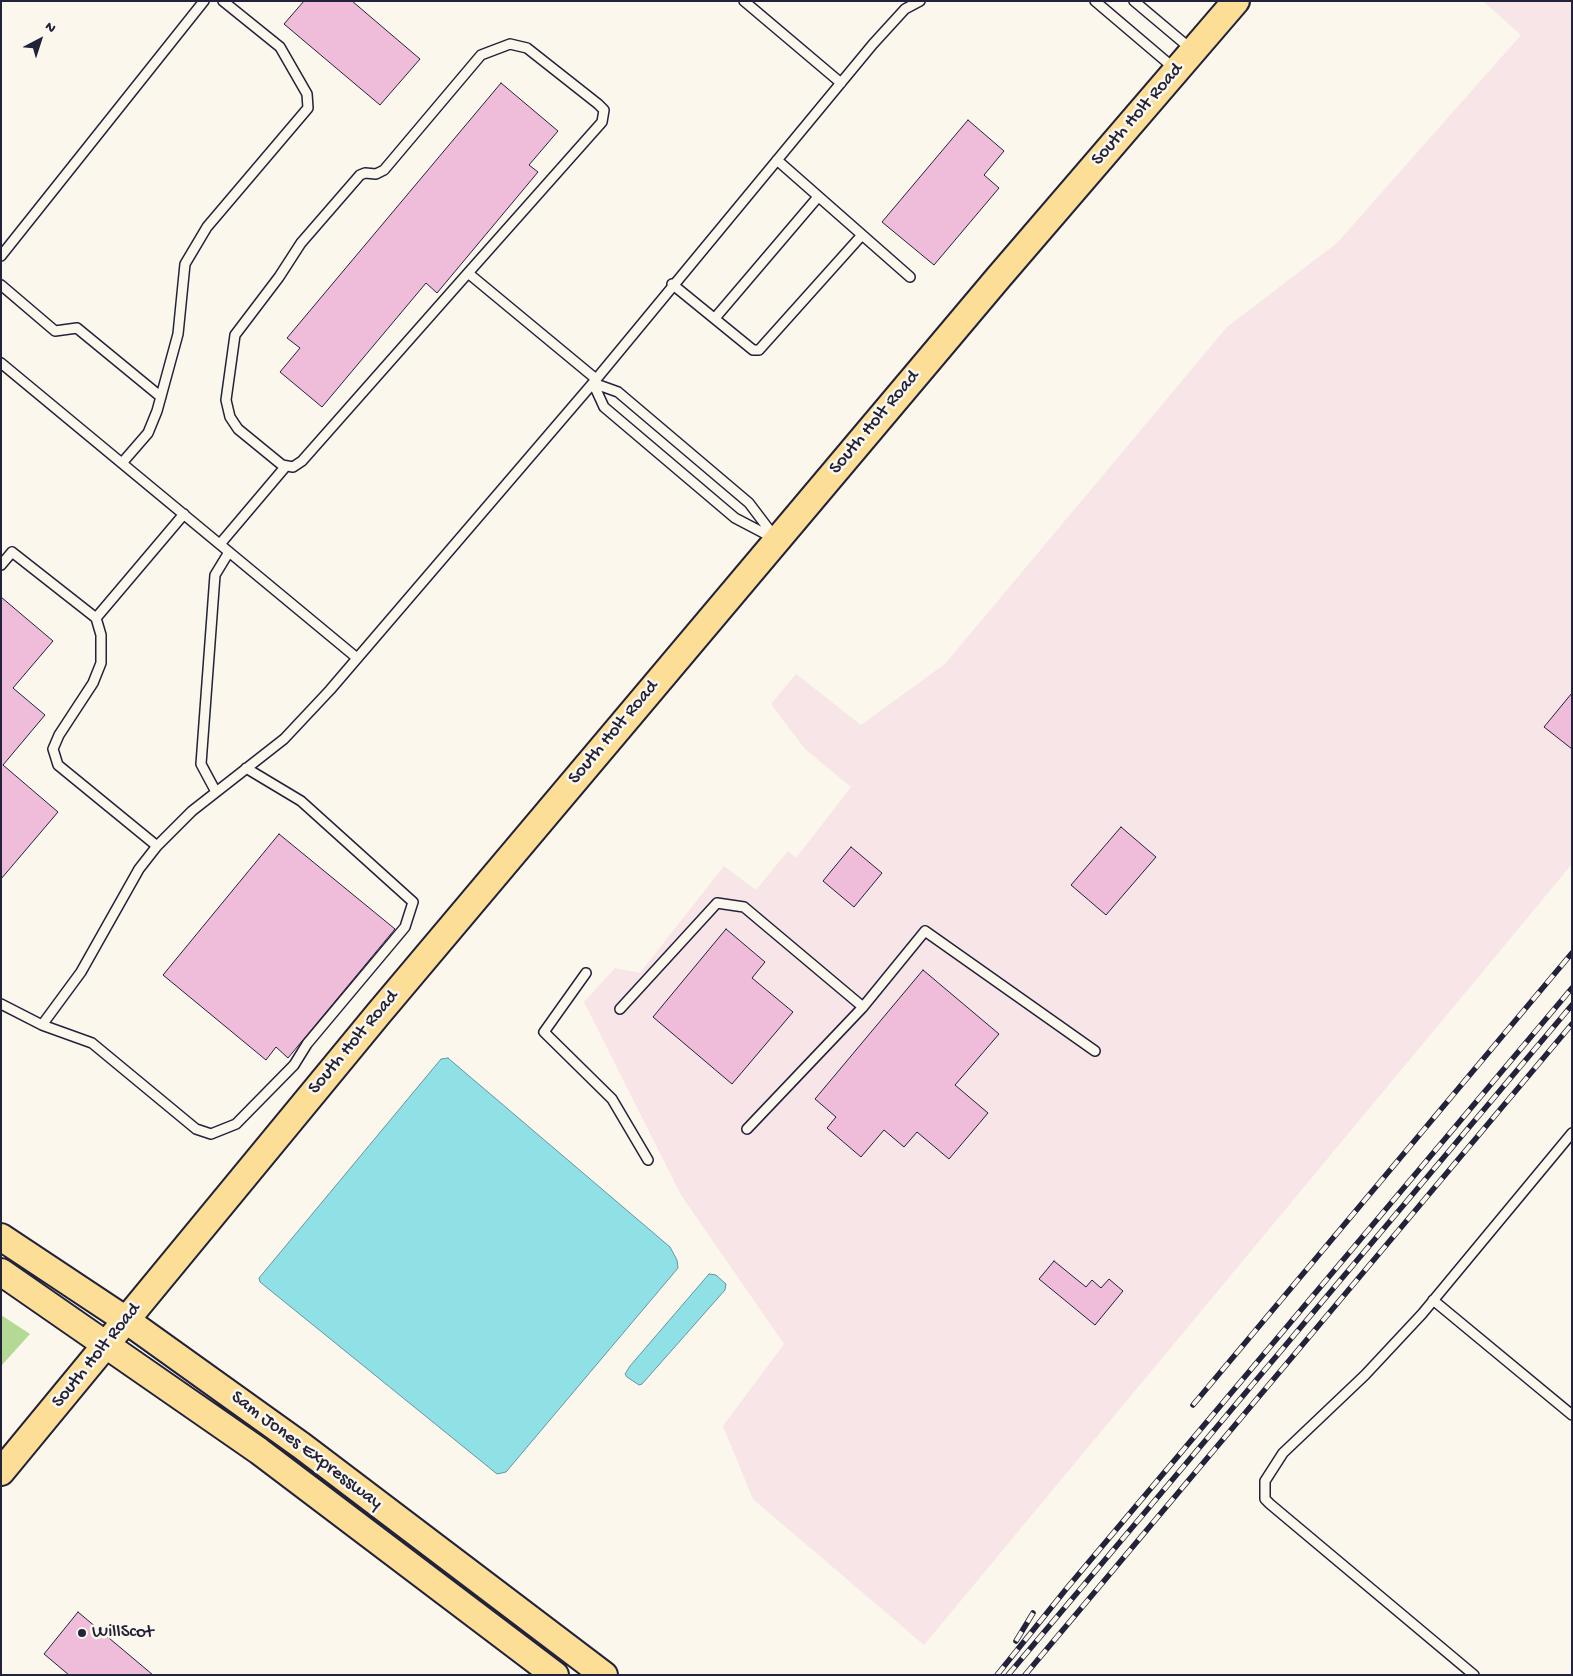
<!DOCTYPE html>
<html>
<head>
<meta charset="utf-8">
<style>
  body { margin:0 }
  #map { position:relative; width:1573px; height:1676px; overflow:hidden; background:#fbf7ec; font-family:"Gochi Hand",sans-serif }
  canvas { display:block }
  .frame { position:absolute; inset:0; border:2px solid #22223b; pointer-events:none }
  .north { position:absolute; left:15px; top:15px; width:50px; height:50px; -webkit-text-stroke:4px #fbf7ec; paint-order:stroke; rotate:40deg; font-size:14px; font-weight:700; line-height:20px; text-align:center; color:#22223b }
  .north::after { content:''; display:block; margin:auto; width:18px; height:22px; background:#22223b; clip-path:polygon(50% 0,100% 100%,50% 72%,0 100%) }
</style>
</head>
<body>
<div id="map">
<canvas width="1573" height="1676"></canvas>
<div class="frame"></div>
<div class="north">N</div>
</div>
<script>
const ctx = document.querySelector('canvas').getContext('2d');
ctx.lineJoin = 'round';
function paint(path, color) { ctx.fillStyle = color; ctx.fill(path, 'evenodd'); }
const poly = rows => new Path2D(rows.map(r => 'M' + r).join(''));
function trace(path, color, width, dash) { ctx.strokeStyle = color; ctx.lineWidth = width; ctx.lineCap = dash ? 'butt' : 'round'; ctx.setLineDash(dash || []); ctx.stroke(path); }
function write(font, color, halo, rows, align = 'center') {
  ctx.font = font + ' "Gochi Hand",sans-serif'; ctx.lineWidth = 5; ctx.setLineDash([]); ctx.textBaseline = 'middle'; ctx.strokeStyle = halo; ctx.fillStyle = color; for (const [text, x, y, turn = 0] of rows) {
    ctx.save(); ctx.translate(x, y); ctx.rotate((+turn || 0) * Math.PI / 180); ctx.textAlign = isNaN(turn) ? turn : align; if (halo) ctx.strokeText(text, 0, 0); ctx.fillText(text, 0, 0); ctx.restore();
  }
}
paint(poly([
  [1483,1,1572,1,1572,864,924,1645,753,1499,723,1426,784,1344,681,1195,584,1002,615,968,640,973,724,866,756,890,788,851,796,858,851,787,805,749,771,704,796,674,861,725,945,664,1227,327,1337,243,1521,35]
]), '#f7e5e7');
paint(poly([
  [1,1315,30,1334,1,1366]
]), '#b4d994');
const water = poly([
  [448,1058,670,1247,677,1260,678,1268,506,1472,497,1474,260,1282,259,1278,441,1059,448,1058],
  [709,1274,716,1275,726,1284,725,1290,642,1384,639,1385,627,1377,625,1374,630,1366,709,1274]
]);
paint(water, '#8fe1e6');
trace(water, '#6395a2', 1);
const building = poly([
  [304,1,352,1,420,59,380,105,284,24,304,1],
  [501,83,558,131,529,165,538,172,437,293,426,283,322,407,280,372,300,348,287,338,501,83],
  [968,120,1004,151,984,175,999,188,934,265,882,222,968,120],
  [1,597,53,641,13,688,45,715,3,765,58,812,1,879,1,597],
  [1572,693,1572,749,1544,727,1572,693],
  [1121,827,1156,857,1106,915,1071,885,1121,827],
  [279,834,395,929,288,1058,276,1047,266,1060,163,975,279,834],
  [851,847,882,873,854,907,823,881,851,847],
  [726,929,765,962,752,978,793,1012,732,1084,653,1017,726,929],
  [923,970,999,1034,955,1085,988,1113,949,1159,917,1132,904,1147,884,1130,861,1157,827,1128,836,1117,815,1099,923,970],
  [1054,1261,1086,1287,1092,1280,1101,1288,1109,1279,1123,1291,1095,1325,1039,1279,1054,1261],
  [78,1612,153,1675,69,1675,44,1654,78,1612]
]);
paint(building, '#efbcda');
trace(building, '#22223b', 1);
const service = poly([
  [744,1,841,83],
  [1095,1,1175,69],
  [1134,1,1191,49],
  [777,160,910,277],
  [1,256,204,1],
  [468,273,602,122,604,110,598,104,527,48,510,44,481,55,384,170,376,174,365,173,360,175,301,243,279,277,235,335,226,400,230,417,238,429,282,465,293,467,302,461,468,273,596,379],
  [672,284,753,350,759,350,862,235],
  [1,285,55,331,77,328,161,397],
  [715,318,818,197],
  [1,363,357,658],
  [593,383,618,392,749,503,777,540,735,518,604,407,593,383],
  [122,463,148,433,157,411,178,334,185,264,207,227,308,108,307,94,280,47,223,1],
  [220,544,286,466],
  [1,565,12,552,96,618,184,514],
  [96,618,101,635,101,663,93,683,59,735,53,749,58,765,157,846],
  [216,792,201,764,215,575,229,552],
  [586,973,544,1032,612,1099,648,1160],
  [1,1004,42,1025,81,972,139,869,157,846,192,811,284,739,330,690,593,383,873,44,905,9,920,1],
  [620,1009,717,903,744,907,863,1007,925,931,1095,1051],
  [42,1025,92,1043,196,1129,211,1134,236,1124,294,1065,307,1044,405,927,413,902,301,801,246,768],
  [747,1129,863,1007],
  [1433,1300,1572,1415],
  [1474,1675,1270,1504,1265,1499,1265,1481,1283,1453,1365,1375,1422,1314,1572,1133]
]);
const primary = poly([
  [1,1237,126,1320,302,1446,604,1675],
  [1,1272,259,1451,555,1675],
  [1,1472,379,1013,998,278,1236,1]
]);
trace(service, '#22223b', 12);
trace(primary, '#22223b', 30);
trace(service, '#fbf7ec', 9);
trace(primary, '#fcde96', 26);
const rail = poly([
  [1193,1405,1572,953],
  [1016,1641,1033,1613],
  [997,1675,1067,1588,1572,988],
  [1008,1675,1572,1005],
  [1025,1675,1572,1024]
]);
trace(rail, '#22223b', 5.5);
trace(rail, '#fbf7ec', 4, [11]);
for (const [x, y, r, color] of [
  [82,1633,5,"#22223b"]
]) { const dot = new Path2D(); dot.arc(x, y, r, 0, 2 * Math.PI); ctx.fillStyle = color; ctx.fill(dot); trace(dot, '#fbf7ec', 2); }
write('19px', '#22223b', '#fbf7ec', [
  ["South Holt Road",1138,115,-49],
  ["South Holt Road",875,423,-50],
  ["South Holt Road",614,733,-50],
  ["South Holt Road",354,1043,-50],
  ["South Holt Road",97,1356,-51],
  ["Sam Jones Expressway",306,1451,37]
]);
write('19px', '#22223b', '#fbf7ec', [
  ["WillScot",92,1633]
], 'left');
</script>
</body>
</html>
